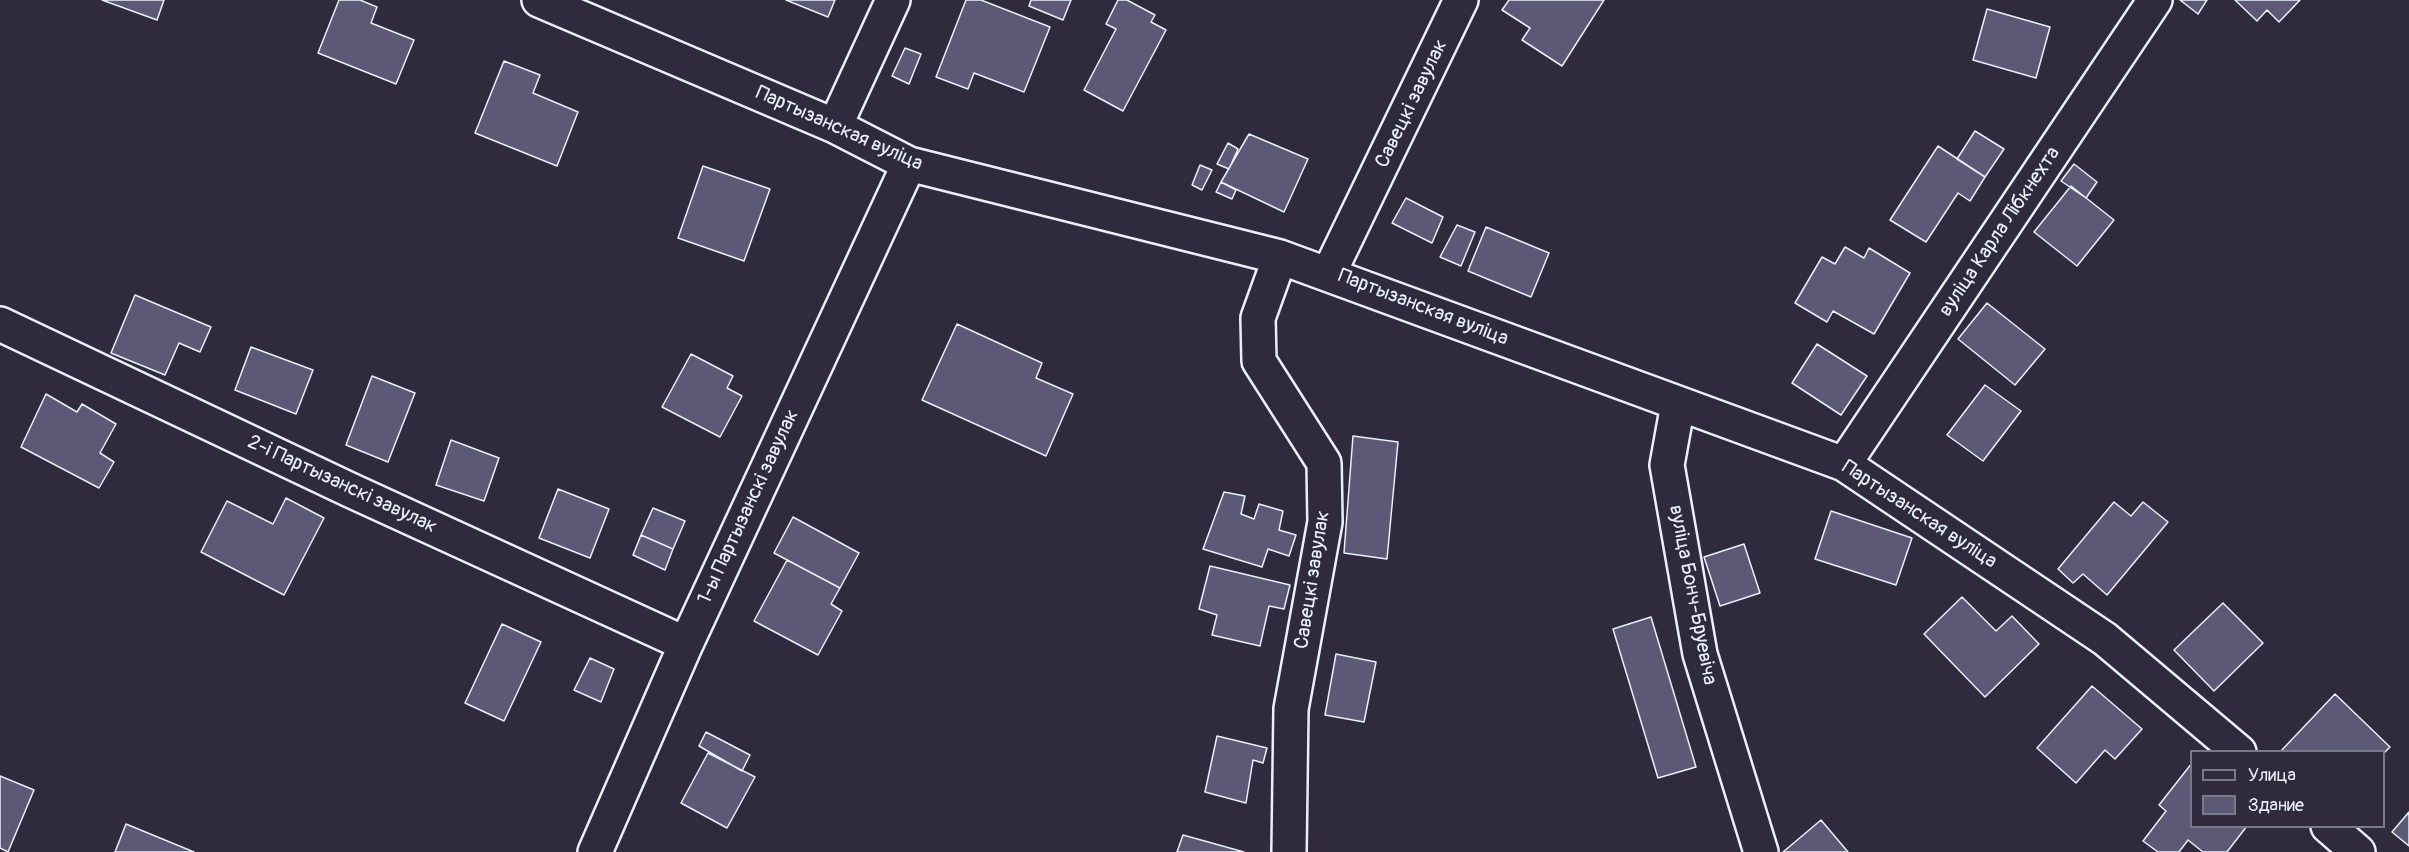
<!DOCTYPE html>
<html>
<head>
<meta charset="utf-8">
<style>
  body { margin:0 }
  #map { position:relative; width:2409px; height:852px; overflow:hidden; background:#2f2a3d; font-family:Pangolin,sans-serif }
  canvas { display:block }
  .legend { position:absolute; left:2190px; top:750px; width:195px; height:78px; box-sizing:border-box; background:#2f2a3d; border:2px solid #797a88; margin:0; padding:8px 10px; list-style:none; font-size:18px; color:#e8f1f8 }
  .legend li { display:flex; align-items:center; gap:12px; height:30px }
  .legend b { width:30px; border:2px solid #797a88 }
</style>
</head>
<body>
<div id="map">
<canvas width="2409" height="852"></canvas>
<ul class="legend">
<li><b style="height:8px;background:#2f2a3d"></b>Улица</li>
<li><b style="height:16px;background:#5c5876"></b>Здание</li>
</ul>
</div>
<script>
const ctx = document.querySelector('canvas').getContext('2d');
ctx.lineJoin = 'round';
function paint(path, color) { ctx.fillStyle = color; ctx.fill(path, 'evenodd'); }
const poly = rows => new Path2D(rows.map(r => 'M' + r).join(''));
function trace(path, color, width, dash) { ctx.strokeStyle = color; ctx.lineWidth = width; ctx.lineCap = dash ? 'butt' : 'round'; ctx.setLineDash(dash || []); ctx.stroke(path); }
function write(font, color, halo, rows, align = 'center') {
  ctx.font = font + ' Pangolin,sans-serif'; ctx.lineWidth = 4.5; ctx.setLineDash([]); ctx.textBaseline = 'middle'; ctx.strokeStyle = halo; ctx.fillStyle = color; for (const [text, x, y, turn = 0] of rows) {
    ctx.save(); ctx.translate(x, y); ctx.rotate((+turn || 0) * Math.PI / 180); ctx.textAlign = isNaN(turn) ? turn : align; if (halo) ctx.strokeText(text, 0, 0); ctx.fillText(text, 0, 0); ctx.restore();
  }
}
const building = poly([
  [102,0,164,0,157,20,102,0],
  [339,0,360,0,377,7,371,23,414,40,396,84,318,53,339,0],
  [786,0,835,0,828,17,786,0],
  [966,0,981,0,1050,27,1024,92,974,73,968,89,936,77,966,0],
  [1031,0,1071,0,1063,20,1029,6,1031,0],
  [1118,0,1127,0,1155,15,1151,22,1166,30,1123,111,1084,90,1116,29,1106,24,1118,0],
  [1509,0,1604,0,1562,66,1522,40,1530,28,1502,10,1509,0],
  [2180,0,2207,0,2198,14,2180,0],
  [2235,0,2300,0,2279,22,2267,10,2257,21,2235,0],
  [1987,9,2050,27,2036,78,1973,60,1987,9],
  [905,48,921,54,909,84,892,76,905,48],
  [504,61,540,75,533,93,578,112,557,166,475,133,504,61],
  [1975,131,2004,149,1985,177,1957,159,1975,131],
  [1249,134,1308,159,1284,212,1221,182,1249,134],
  [1228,143,1238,149,1229,169,1217,164,1228,143],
  [1938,146,1985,177,1970,201,1958,193,1926,242,1890,220,1938,146],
  [2074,164,2097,182,2086,198,2061,181,2074,164],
  [1200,165,1212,170,1202,190,1192,185,1200,165],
  [703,166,770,189,744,261,678,238,703,166],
  [1221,182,1236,190,1232,199,1216,192,1221,182],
  [2071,186,2114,220,2077,266,2034,232,2071,186],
  [1406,198,1443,217,1432,243,1392,223,1406,198],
  [1457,225,1475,232,1461,266,1440,257,1457,225],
  [1486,227,1549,253,1531,297,1468,271,1486,227],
  [1845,247,1864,258,1869,248,1910,273,1874,334,1833,311,1827,322,1795,303,1822,257,1835,264,1845,247],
  [135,295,211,327,200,352,179,343,165,375,111,353,135,295],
  [1987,303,2045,349,2015,385,1958,339,1987,303],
  [957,324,1042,363,1036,378,1073,394,1046,456,922,400,957,324],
  [1817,344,1867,376,1841,415,1792,383,1817,344],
  [251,347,313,370,296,414,235,390,251,347],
  [691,354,733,376,727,388,742,396,720,437,662,407,691,354],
  [372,376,415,393,388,462,346,445,372,376],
  [1985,385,2021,411,1983,461,1947,435,1985,385],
  [46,394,77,412,82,404,116,424,100,453,114,462,99,488,21,447,46,394],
  [1353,436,1398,442,1387,559,1344,553,1353,436],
  [451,440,499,458,484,501,436,485,451,440],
  [558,489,609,509,590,558,539,538,558,489],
  [1224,492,1245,496,1241,514,1254,519,1259,504,1283,511,1279,530,1296,535,1289,556,1268,549,1262,567,1203,549,1224,492],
  [286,498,324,518,284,595,201,552,227,501,273,524,286,498],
  [2114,502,2131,516,2143,502,2168,522,2107,595,2083,574,2073,583,2058,569,2114,502],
  [653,508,685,521,673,549,641,535,653,508],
  [1831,511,1912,538,1896,585,1815,559,1831,511],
  [793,517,859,553,840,588,774,553,793,517],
  [641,535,673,549,665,570,633,555,641,535],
  [1744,544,1760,593,1720,606,1704,557,1744,544],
  [787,560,840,588,831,604,842,611,818,655,754,621,787,560],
  [1210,566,1290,585,1284,609,1269,606,1260,646,1212,635,1217,615,1199,609,1210,566],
  [1962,597,1996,631,2012,616,2039,644,1985,697,1924,634,1962,597],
  [2223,603,2263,643,2214,691,2174,650,2223,603],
  [1651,617,1696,767,1658,778,1613,629,1651,617],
  [502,624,541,642,504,721,465,703,502,624],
  [1336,654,1376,662,1364,722,1325,715,1336,654],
  [590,658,614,669,601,702,574,690,590,658],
  [2092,686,2142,729,2115,759,2105,750,2076,783,2037,748,2092,686],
  [2335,694,2390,747,2384,753,2280,752,2335,694],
  [706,732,750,755,742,771,699,746,706,732],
  [1217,736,1267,748,1263,763,1253,760,1246,803,1205,792,1217,736],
  [708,753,755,777,727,828,681,803,708,753],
  [2192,763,2192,826,2247,826,2227,852,2203,852,2188,840,2179,852,2158,852,2143,841,2166,811,2159,805,2192,763],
  [0,776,34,790,8,852,0,848,0,776],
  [2409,812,2409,846,2392,832,2409,812],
  [1821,820,1848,852,1783,852,1821,820],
  [126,824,194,852,115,852,126,824],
  [1183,835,1244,852,1177,852,1183,835]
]);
paint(building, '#5c5876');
trace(building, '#e8f1f8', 1.5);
const minor = poly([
  [539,0,835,126,909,164,1280,257,1844,464,2105,639,2239,752],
  [835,126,893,0],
  [1280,257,1258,318,1259,361,1324,463,1325,522,1291,709,1289,852],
  [1329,273,1461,0],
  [0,324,350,490,686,644],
  [1678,404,1667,465,1700,654,1761,852],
  [1844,464,2155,0],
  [2328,826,2358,852],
  [595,852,686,644,909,164]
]);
trace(minor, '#e8f1f8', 38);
trace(minor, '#2f2a3d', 33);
write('20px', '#e8f1f8', '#2f2a3d', [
  ["Савецкі завулак",1412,104,-64],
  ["Партызанская вуліца",839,129,24],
  ["вуліца Карла Лібкнехта",2000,232,-56],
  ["Партызанская вуліца",1423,308,21],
  ["2-і Партызанскі завулак",342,485,25],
  ["1-ы Партызанскі завулак",749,507,-65],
  ["Партызанская вуліца",1919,515,33],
  ["Савецкі завулак",1313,580,-81],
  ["вуліца Бонч-Бруевіча",1692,595,79]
]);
</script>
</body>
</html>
